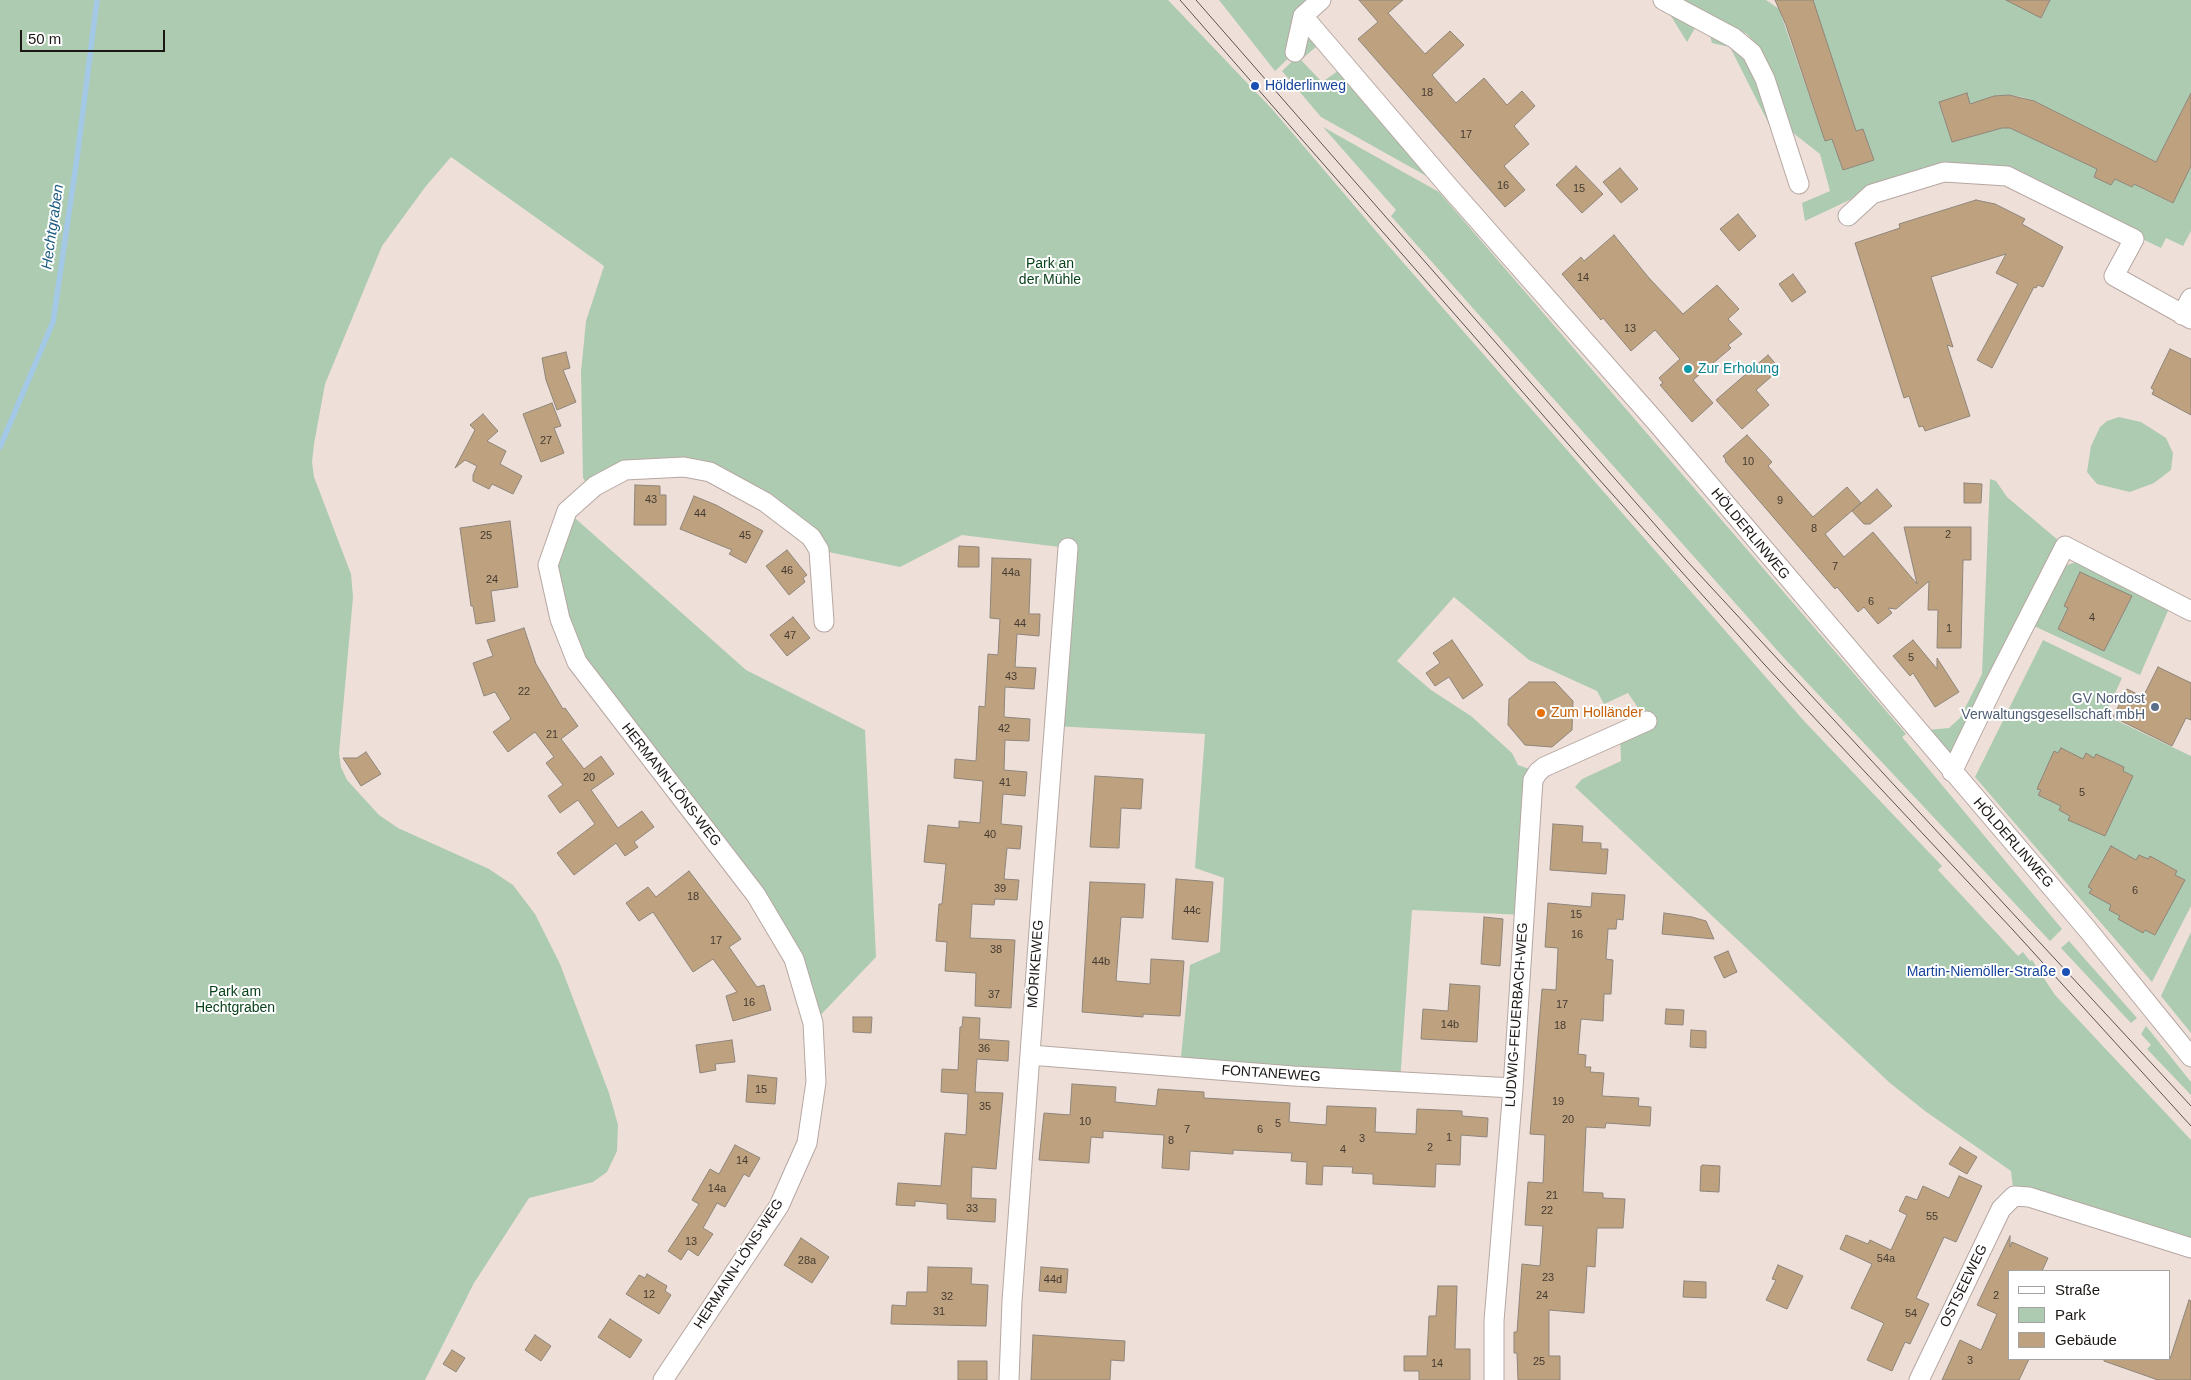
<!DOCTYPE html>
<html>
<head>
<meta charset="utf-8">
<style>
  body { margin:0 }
  #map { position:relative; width:2191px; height:1380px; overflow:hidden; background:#eedfd9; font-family:Arial,sans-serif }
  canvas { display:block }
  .legend { position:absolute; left:2008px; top:1270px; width:162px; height:90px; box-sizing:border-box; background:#fff; border:1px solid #a4a2a1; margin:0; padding:6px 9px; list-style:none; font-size:15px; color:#1c1715 }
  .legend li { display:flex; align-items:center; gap:10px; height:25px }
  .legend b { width:25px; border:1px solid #a4a2a1 }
  .scale { position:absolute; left:20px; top:30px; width:145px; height:22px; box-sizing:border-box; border:2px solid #1c1715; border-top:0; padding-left:6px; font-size:15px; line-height:18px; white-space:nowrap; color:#1c1715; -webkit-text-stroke:4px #fff; paint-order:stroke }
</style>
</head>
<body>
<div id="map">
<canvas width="2191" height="1380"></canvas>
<ul class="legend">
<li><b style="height:6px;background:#fff"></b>Straße</li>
<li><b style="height:14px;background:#adcbb1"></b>Park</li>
<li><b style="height:14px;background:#bea280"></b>Gebäude</li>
</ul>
<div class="scale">50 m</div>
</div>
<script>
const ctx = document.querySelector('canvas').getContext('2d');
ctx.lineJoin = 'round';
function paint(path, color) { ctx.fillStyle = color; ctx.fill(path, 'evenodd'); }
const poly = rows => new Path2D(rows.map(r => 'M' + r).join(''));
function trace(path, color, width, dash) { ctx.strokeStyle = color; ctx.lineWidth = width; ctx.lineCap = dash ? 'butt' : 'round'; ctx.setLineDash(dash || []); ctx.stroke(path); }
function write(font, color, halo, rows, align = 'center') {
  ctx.font = font + ' Arial,sans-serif'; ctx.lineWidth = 4; ctx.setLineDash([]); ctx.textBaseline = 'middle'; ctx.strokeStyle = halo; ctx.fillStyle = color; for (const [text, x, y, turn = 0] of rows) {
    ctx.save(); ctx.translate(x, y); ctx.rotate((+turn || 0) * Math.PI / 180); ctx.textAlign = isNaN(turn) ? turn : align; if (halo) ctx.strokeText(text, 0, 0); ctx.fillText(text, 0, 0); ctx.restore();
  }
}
paint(poly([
  [0,0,1168,0,1272,109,1387,244,1805,722,1942,866,1938,870,2018,956,2023,952,2030,961,2032,960,2055,995,2191,1140,2191,1248,2014,1196,2011,1171,1925,1111,1890,1083,1575,787,1582,779,1621,761,1620,734,1647,721,1628,693,1604,704,1597,691,1529,660,1454,597,1397,661,1431,690,1471,716,1512,753,1518,765,1538,772,1524,915,1412,910,1400,1082,1180,1067,1190,965,1220,952,1224,878,1195,868,1205,734,1053,726,1068,548,962,535,900,567,819,550,811,537,684,467,587,484,583,478,581,372,586,321,604,266,451,157,426,186,382,246,325,384,314,444,312,462,314,477,351,574,353,597,339,753,341,767,347,780,379,815,398,828,489,869,513,885,535,914,560,964,609,1093,618,1125,617,1151,607,1172,593,1182,529,1198,474,1283,425,1380,0,1380],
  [1219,0,1321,0,1295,52,1275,71],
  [1661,0,1752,53,1779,144,1730,47,1712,43,1710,36,1695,28,1687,42],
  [1680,0,1766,0,1779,9,1825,141,1832,139,1843,170,1873,160,1863,129,1856,131,1812,0,2025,0,2041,18,2049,3,2044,0,2191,0,2191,93,2156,162,2034,101,2022,97,2009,95,1994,96,1970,104,1966,93,1939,103,1952,142,2002,128,2010,128,2097,169,2094,177,2111,185,2115,179,2132,187,2134,184,2172,203,2191,166,2191,231,2183,246,2166,238,2161,248,1987,164,1977,165,1972,174,1879,186,1805,221,1802,203,1830,191,1820,154,1788,129,1759,48,1747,34],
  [1307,28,1319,44,1301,60,1322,82,1341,69,1430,178,1321,117,1282,71,1299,55],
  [1323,127,1439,192,1906,734,1902,737,2062,929,2050,941,1784,658,1391,216,1396,210],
  [2119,417,2141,422,2166,438,2173,453,2171,470,2154,483,2130,492,2097,484,2087,472,2091,446,2100,427,2107,421],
  [1990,479,1996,481,2007,497,2065,546,1956,763,1927,730,1949,728,1960,718,1982,674],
  [567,511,746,670,865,730,876,957,813,1023,794,959,577,662,548,565],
  [2079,561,2171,604,2140,675,2034,626,2064,566],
  [2043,640,2122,678,2105,715,2191,756,2191,906,2152,982,1975,777],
  [2191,932,2191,1033,2161,996],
  [2069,941,2137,1018,2131,1023,2061,948],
  [2146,1026,2191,1082,2191,1095,2147,1049,2151,1045,2141,1034]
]), '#adcbb1');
trace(poly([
  [0,447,53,322,77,158,97,0]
]), '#a3c9e6', 5.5);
const building = poly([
  [1359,0,1403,0,1388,13,1425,54,1450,31,1464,45,1432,75,1456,103,1484,78,1507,105,1522,91,1535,106,1514,126,1529,144,1504,166,1525,190,1505,207,1358,39,1378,22,1359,0],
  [1775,0,1813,0,1856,131,1863,129,1874,160,1843,170,1832,139,1825,141,1786,25,1775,0],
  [2006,0,2050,0,2041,18,2006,0],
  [1967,93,1970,104,1994,96,2009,95,2034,101,2156,162,2191,93,2191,166,2173,203,2134,184,2132,187,2115,179,2111,185,2094,177,2097,169,2010,128,2002,128,1952,142,1939,102,1967,93],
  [1576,166,1603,194,1582,213,1556,185,1576,166],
  [1620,168,1638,189,1621,203,1603,182,1620,168],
  [1976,200,1995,204,2025,219,2022,224,2063,247,2043,287,2038,285,2036,288,2034,287,1992,368,1977,360,2018,284,1996,273,2006,254,1931,277,1953,347,1947,345,1970,416,1925,431,1923,426,1919,427,1909,396,1904,398,1855,243,1900,228,1899,224,1976,200],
  [1738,214,1756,236,1739,251,1720,229,1738,214],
  [1614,235,1649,278,1683,314,1717,285,1739,309,1728,319,1742,334,1728,345,1731,348,1693,380,1713,403,1692,422,1660,385,1663,383,1659,378,1680,359,1655,330,1631,351,1603,318,1601,320,1562,274,1581,257,1584,261,1614,235],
  [1793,274,1806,292,1792,302,1779,284,1793,274],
  [2170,349,2191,359,2191,415,2152,394,2154,390,2151,388,2170,349],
  [566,352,570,368,563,370,576,402,557,410,546,380,542,358,566,352],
  [1768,355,1780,369,1756,390,1769,405,1742,429,1716,400,1768,355],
  [552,403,561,426,554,428,564,453,541,462,523,414,552,403],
  [483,414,498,431,487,441,506,451,500,464,522,476,513,494,492,484,489,489,473,481,473,475,477,466,465,460,455,468,475,430,470,425,483,414],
  [1747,435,1772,462,1768,466,1813,517,1847,487,1861,503,1825,534,1844,557,1873,532,1917,584,1904,527,1971,527,1971,560,1963,560,1961,648,1937,648,1938,610,1928,610,1929,581,1896,609,1888,608,1892,613,1878,624,1864,607,1858,612,1837,587,1835,589,1725,461,1726,460,1723,456,1747,435],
  [1964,483,1982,484,1981,503,1964,503,1964,483],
  [635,485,660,486,660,495,666,495,666,525,634,525,635,485],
  [1877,489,1892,506,1870,524,1864,524,1852,511,1877,489],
  [694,496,716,505,763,531,746,563,729,554,732,550,680,529,694,496],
  [510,521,518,587,491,591,495,621,476,624,473,606,471,606,460,528,510,521],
  [959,546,979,547,979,567,958,567,959,546],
  [787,550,807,575,803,578,805,582,789,595,766,566,787,550],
  [992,558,1031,559,1029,614,1040,614,1039,636,1017,634,1015,667,1036,668,1034,689,1005,687,1004,717,1030,719,1029,741,1005,740,1004,770,1027,772,1025,796,1003,794,1001,824,1022,826,1020,849,1007,848,1004,879,1019,880,1017,900,995,899,994,905,972,904,970,938,1015,940,1011,1008,975,1006,976,973,945,971,947,942,936,941,939,904,942,904,946,864,924,862,928,825,959,828,959,821,980,823,983,781,954,778,955,759,976,761,979,706,985,707,988,654,998,655,1000,619,990,618,992,558],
  [2080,572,2132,596,2104,651,2058,629,2068,608,2064,606,2080,572],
  [793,617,810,638,787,656,770,635,793,617],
  [524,628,536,664,563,709,565,708,578,726,561,739,584,769,601,756,614,774,591,790,618,828,642,811,654,827,634,842,638,847,625,856,616,843,574,875,557,853,595,824,578,800,560,813,548,796,563,785,546,763,554,757,535,732,508,752,493,732,511,719,495,692,484,696,473,663,493,656,487,640,524,628],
  [1452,640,1483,685,1463,699,1449,677,1435,686,1426,673,1440,663,1433,653,1452,640],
  [1913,640,1937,669,1937,658,1959,692,1935,707,1913,673,1910,676,1893,656,1913,640],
  [2158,667,2191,683,2191,720,2186,718,2172,746,2113,717,2127,689,2143,697,2158,667],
  [1529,682,1555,682,1573,701,1572,730,1552,747,1525,745,1508,725,1509,699,1529,682],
  [2061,748,2083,759,2086,753,2094,758,2096,754,2124,767,2123,771,2133,776,2105,836,2068,820,2070,816,2059,810,2061,806,2038,795,2041,790,2037,789,2054,751,2058,753,2061,748],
  [366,752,381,774,361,786,343,758,357,758,366,752],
  [1095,776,1143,779,1141,809,1121,808,1119,848,1090,847,1095,776],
  [1553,824,1583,826,1582,842,1601,843,1601,849,1608,849,1606,874,1550,870,1553,824],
  [2111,846,2136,860,2139,855,2148,859,2150,856,2177,871,2175,875,2185,880,2155,935,2145,930,2143,933,2118,919,2120,916,2109,910,2111,905,2089,893,2092,889,2088,887,2111,846],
  [689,871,741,939,729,947,757,987,764,985,771,1010,733,1021,726,996,737,992,713,959,693,972,653,912,639,921,626,903,648,887,656,897,689,871],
  [1176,879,1213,882,1208,942,1172,939,1176,879],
  [1090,882,1145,884,1143,918,1121,917,1116,981,1150,984,1151,959,1184,961,1180,1016,1143,1014,1143,1017,1082,1012,1090,882],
  [1592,893,1625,895,1623,920,1617,919,1616,929,1608,929,1606,959,1613,960,1611,994,1604,994,1603,1021,1581,1019,1578,1054,1586,1055,1585,1067,1591,1067,1590,1072,1604,1073,1602,1096,1639,1098,1638,1106,1651,1107,1650,1126,1606,1123,1605,1128,1586,1127,1583,1192,1603,1193,1603,1198,1625,1199,1623,1228,1597,1228,1595,1267,1587,1266,1584,1313,1549,1310,1549,1356,1560,1356,1560,1380,1518,1380,1517,1353,1514,1353,1514,1332,1517,1332,1522,1264,1540,1266,1543,1226,1525,1225,1528,1182,1543,1183,1545,1135,1530,1134,1542,989,1556,990,1558,948,1545,947,1548,903,1591,907,1592,893],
  [1664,913,1692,917,1706,921,1714,939,1662,934,1664,913],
  [1484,917,1503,919,1500,966,1481,964,1484,917],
  [1728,951,1737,972,1724,978,1714,957,1728,951],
  [1450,984,1480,986,1477,1042,1421,1039,1423,1009,1448,1011,1450,984],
  [1666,1009,1684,1010,1683,1025,1665,1024,1666,1009],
  [853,1017,872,1017,871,1033,853,1032,853,1017],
  [963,1017,980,1018,979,1039,1009,1041,1008,1061,977,1059,975,1092,1003,1093,996,1169,972,1167,971,1198,996,1199,995,1222,947,1219,947,1204,915,1201,915,1206,896,1205,898,1183,941,1186,945,1133,966,1135,968,1094,941,1092,942,1069,958,1070,960,1027,962,1027,963,1017],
  [1691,1030,1706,1031,1706,1048,1690,1047,1691,1030],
  [732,1040,735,1062,715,1064,716,1070,700,1073,696,1045,732,1040],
  [748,1075,777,1078,775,1104,746,1102,748,1075],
  [1072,1084,1116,1087,1115,1102,1156,1106,1158,1089,1204,1092,1204,1098,1290,1103,1289,1122,1326,1125,1327,1106,1376,1108,1375,1132,1416,1134,1417,1109,1462,1111,1462,1116,1488,1118,1487,1137,1461,1135,1460,1165,1436,1164,1435,1187,1373,1184,1373,1174,1352,1173,1353,1167,1323,1166,1322,1185,1306,1184,1307,1162,1291,1161,1292,1153,1233,1150,1233,1154,1190,1151,1189,1170,1162,1168,1164,1135,1103,1131,1103,1138,1091,1137,1089,1163,1039,1160,1044,1113,1070,1115,1072,1084],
  [735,1145,760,1158,749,1177,744,1174,725,1207,717,1203,703,1228,713,1234,698,1256,688,1249,681,1260,668,1251,699,1204,692,1200,710,1169,719,1174,735,1145],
  [1960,1147,1977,1157,1967,1174,1949,1164,1960,1147],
  [1703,1165,1720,1166,1719,1192,1700,1191,1701,1166,1703,1165],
  [1959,1176,1982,1186,1956,1242,1944,1237,1916,1298,1929,1304,1910,1344,1905,1342,1892,1371,1867,1360,1884,1323,1851,1308,1872,1264,1840,1249,1846,1235,1868,1244,1870,1240,1891,1250,1907,1215,1899,1211,1906,1196,1917,1200,1923,1186,1949,1198,1959,1176],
  [2010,1236,2010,1247,2012,1242,2048,1258,2042,1271,2010,1271,2010,1359,2029,1359,2019,1380,1942,1380,1960,1340,1981,1350,1997,1314,1977,1305,2010,1236],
  [801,1238,829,1257,812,1283,784,1265,801,1238],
  [1778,1265,1803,1276,1787,1309,1766,1300,1776,1280,1772,1279,1778,1265],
  [928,1267,972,1268,971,1284,988,1285,986,1326,891,1324,892,1305,906,1306,907,1292,927,1292,928,1267],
  [1041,1267,1068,1269,1066,1293,1039,1291,1041,1267],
  [647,1274,667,1286,665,1291,671,1295,659,1314,626,1294,639,1275,645,1278,647,1274],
  [1684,1281,1706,1282,1706,1298,1683,1297,1684,1281],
  [1438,1286,1457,1286,1455,1349,1470,1349,1470,1380,1419,1380,1419,1371,1404,1371,1404,1356,1427,1356,1429,1316,1436,1316,1438,1286],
  [2189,1300,2191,1301,2191,1380,2158,1380,2104,1361,2104,1359,2170,1359,2189,1300],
  [610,1319,642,1340,630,1358,598,1337,610,1319],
  [535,1335,551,1346,541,1361,525,1350,535,1335],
  [1033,1335,1125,1341,1124,1361,1111,1360,1110,1380,1031,1380,1033,1335],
  [452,1350,465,1358,456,1372,443,1364,452,1350],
  [958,1361,987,1361,987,1380,958,1380,958,1361]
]);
paint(building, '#bea280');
trace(building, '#8e857a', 1);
const street = poly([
  [1663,0,1734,38,1752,53,1765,79,1799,184],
  [1303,16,1449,187,1657,423,2088,930,2191,1057],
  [1295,52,1303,16,1321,0],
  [1848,216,1872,194,1944,172,2007,176,2134,239,2114,276,2191,319],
  [2182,315,2191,298],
  [1952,772,1995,683,2065,546,2191,611],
  [1030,1055,1293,1076,1513,1088],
  [663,1380,779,1206,807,1143,816,1082,813,1023,794,959,756,895,577,662,560,619,548,565,567,511,595,486,625,470,684,467,710,472,765,502,811,537,819,550,824,622],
  [1009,1380,1012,1301,1044,862,1068,548],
  [1494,1380,1494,1321,1513,1088,1533,780,1538,772,1544,767,1647,721],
  [1919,1380,2001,1209,2014,1196,2029,1197,2191,1248]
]);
trace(street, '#b6a7a2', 21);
trace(street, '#fff', 19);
trace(poly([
  [1180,0,1597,477,1764,664,2013,930,2191,1126],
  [1196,0,1686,560,2191,1106]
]), '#5b5350', 1);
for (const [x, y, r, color] of [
  [1255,86,5,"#1a4fb4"],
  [1688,369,5,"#0f9aa8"],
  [2155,707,5,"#5c6f8a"],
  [1541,713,5,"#e8710a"],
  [2066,972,5,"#1a4fb4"]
]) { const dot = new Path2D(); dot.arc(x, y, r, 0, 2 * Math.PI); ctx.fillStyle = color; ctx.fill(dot); trace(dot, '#fff', 2); }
write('11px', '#443a30', null, [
  ["18",1427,93],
  ["17",1466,135],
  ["16",1503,186],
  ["15",1579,189],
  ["14",1583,278],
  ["13",1630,329],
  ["27",546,441],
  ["10",1748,462],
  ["43",651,500],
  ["9",1780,501],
  ["44",700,514],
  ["8",1814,529],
  ["2",1948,535],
  ["25",486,536],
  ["45",745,536],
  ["7",1835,567],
  ["46",787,571],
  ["44a",1011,573],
  ["24",492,580],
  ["6",1871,602],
  ["4",2092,618],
  ["44",1020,624],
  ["1",1949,629],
  ["47",790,636],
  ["5",1911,658],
  ["43",1011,677],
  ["22",524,692],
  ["42",1004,729],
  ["21",552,735],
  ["20",589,778],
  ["41",1005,783],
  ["5",2082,793],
  ["40",990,835],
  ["39",1000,889],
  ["6",2135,891],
  ["18",693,897],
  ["44c",1192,911],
  ["15",1576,915],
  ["16",1577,935],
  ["17",716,941],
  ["38",996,950],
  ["44b",1101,962],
  ["37",994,995],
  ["16",749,1003],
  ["17",1562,1005],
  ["14b",1450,1025],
  ["18",1560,1026],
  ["36",984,1049],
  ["15",761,1090],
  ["19",1558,1102],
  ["35",985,1107],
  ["20",1568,1120],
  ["10",1085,1122],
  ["5",1278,1124],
  ["7",1187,1130],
  ["6",1260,1130],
  ["1",1449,1138],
  ["3",1362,1139],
  ["8",1171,1141],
  ["2",1430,1148],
  ["4",1343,1150],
  ["14",742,1161],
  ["14a",717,1189],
  ["21",1552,1196],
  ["33",972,1209],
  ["22",1547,1211],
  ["55",1932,1217],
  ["13",691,1242],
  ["54a",1886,1259],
  ["28a",807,1261],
  ["23",1548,1278],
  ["44d",1053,1280],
  ["12",649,1295],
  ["24",1542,1296],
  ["2",1996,1296],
  ["32",947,1297],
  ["31",939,1312],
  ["54",1911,1314],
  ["3",1970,1361],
  ["25",1539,1362],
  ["14",1437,1364]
]);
write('14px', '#164399', '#fff', [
  ["Hölderlinweg",1265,86],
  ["Martin-Niemöller-Straße",2056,972,"right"]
], 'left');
write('14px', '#09421a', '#fff', [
  ["Park an",1050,264],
  ["der Mühle",1050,280],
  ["Park am",235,992],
  ["Hechtgraben",235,1008]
]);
write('14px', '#0d838f', '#fff', [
  ["Zur Erholung",1698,369]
], 'left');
write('14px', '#1c1715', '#fff', [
  ["HÖLDERLINWEG",1750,534,50],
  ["HERMANN-LÖNS-WEG",671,785,52],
  ["HÖLDERLINWEG",2013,843,49],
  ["MÖRIKEWEG",1036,964,-86],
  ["LUDWIG-FEUERBACH-WEG",1517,1015,-86],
  ["FONTANEWEG",1271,1074,4],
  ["HERMANN-LÖNS-WEG",739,1264,-57],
  ["OSTSEEWEG",1964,1286,-64]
]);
write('14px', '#4e5e75', '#fff', [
  ["GV Nordost",2145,699],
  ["Verwaltungsgesellschaft mbH",2145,715]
], 'right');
write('14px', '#c56008', '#fff', [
  ["Zum Holländer",1551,713]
], 'left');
write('italic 15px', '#1f5c82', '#fff', [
  ["Hechtgraben",53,227,-82]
]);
</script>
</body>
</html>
